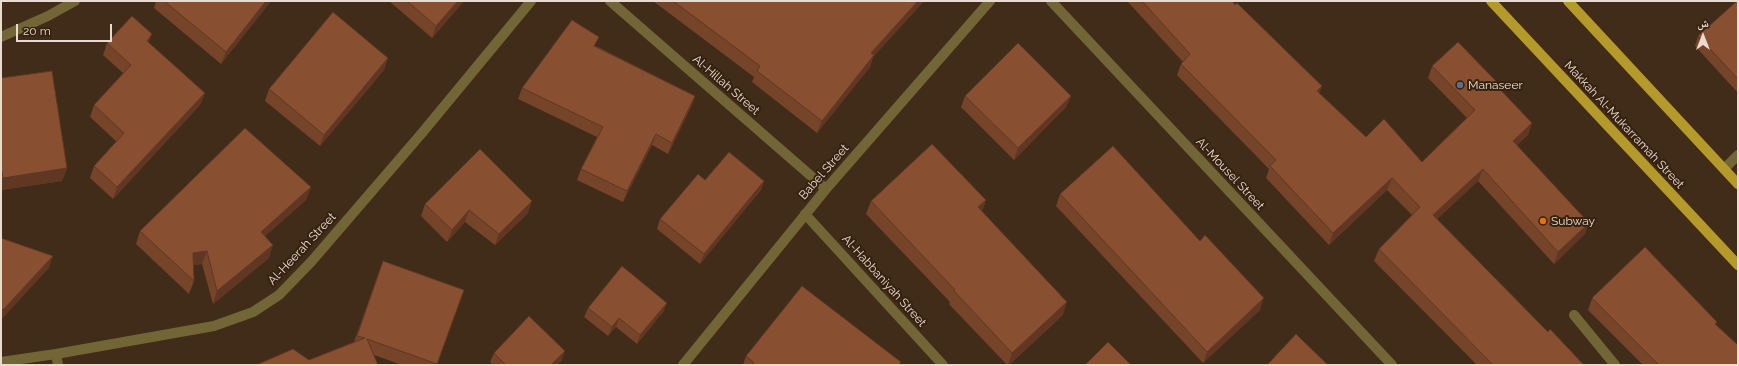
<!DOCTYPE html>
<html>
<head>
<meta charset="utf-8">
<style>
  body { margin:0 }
  #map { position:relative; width:1739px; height:366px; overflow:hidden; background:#412b19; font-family:Raleway,"Noto Naskh Arabic",sans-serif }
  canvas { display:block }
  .frame { position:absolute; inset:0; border:2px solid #e9dbd0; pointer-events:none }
  .north { position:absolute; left:1683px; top:16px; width:40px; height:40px; -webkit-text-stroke:3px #36210f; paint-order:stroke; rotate:0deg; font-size:11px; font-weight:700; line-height:16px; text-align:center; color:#e9dbd0 }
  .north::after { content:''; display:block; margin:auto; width:14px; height:18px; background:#e9dbd0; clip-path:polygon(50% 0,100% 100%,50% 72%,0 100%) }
  .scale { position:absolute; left:16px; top:24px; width:96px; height:18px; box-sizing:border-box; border:2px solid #e9dbd0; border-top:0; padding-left:5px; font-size:12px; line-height:14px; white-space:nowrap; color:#e9dbd0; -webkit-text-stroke:3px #36210f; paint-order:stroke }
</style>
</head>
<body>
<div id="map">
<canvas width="1739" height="366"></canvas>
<div class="frame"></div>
<div class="north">ش</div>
<div class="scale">20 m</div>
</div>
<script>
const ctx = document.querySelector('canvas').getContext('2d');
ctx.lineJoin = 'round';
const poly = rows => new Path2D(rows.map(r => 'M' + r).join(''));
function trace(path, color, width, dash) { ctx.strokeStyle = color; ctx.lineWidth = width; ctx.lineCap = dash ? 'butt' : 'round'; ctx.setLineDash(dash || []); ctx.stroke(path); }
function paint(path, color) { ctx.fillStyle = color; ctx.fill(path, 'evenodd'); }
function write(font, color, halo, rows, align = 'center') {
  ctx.font = font + ' Raleway,sans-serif'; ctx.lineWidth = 4; ctx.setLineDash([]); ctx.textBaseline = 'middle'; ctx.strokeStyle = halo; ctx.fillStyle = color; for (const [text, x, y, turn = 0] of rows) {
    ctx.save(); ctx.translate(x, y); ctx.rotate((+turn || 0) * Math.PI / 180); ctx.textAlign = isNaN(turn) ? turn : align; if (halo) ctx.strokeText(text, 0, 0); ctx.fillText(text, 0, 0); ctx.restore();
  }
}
trace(poly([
  [610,1,826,189],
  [1051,1,1392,365],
  [1,37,48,16,75,1],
  [1724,169,1738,155],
  [805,214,943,365],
  [1574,315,1615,365],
  [56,354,58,365],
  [1,362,56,354,214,326,253,312,279,295,311,262,422,133,531,1],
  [683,365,826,189,990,1]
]), '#726637', 10);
trace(poly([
  [1491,1,1738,265],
  [1568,1,1738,184]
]), '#b4992b', 10);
paint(poly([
  [156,1,271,1,221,64,154,8],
  [389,1,464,1,432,38],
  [653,1,924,1,873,57,870,67,817,133,752,82,754,77],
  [1127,1,1232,1,1322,86,1319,93,1366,137,1422,162,1467,118,1428,78,1432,66,1496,81,1495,84,1532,123,1528,135,1517,145,1585,234,1554,264,1478,181,1437,219,1548,332,1584,365,1477,365,1374,261,1379,249,1412,215,1387,190,1329,245,1266,178,1269,169,1177,75,1181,64,1183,62],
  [1738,1,1738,93,1695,46,1698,36],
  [107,43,149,43,205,93,200,105,113,199,90,178,94,166,117,142,90,117,94,105,123,73,103,55],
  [596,46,695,96,691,107,668,154,652,145,623,202,577,180,581,169,597,137,518,99,522,88],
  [388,58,384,70,320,146,265,101,269,89],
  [1,78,67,168,62,181,1,190],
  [965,96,1071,96,1066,107,1014,160,961,107],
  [705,180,764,181,761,190,700,264,657,229,660,219],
  [311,187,306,200,265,236,269,258,213,304,202,264,193,265,194,281,189,294,136,244,140,231],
  [1060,194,1260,310,1203,363,1056,206],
  [986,200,982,211,1063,315,1009,365,1007,365,949,304,950,302,866,214,871,201],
  [425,204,528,213,495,245,465,222,447,242,421,216],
  [383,261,464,290,437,365,402,365,374,355,309,360,354,342],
  [1592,298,1716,325,1738,365,1643,365,1588,310],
  [667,303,663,312,637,344,616,327,608,336,584,317,588,308],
  [494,353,562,360,557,365,493,365,490,362],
  [746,356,900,365,743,365]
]), '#754429');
paint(poly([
  [266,1,271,1,221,64,226,52],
  [458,1,464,1,432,38,436,26],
  [918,1,924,1,873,57,870,67,817,133,822,121,871,53],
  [152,34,148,46,147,41],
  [388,58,384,70,320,146,324,135],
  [1322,86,1318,98,1317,91],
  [205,93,200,105,113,199,117,187],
  [695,96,691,107,668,154,672,143],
  [1071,96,1066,107,1014,160,1018,148],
  [1532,123,1528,135,1509,153,1513,141],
  [656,134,652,145,623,202,627,191],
  [67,168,62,181,1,190,1,182,3,178],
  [1483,169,1478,181,1429,227,1433,215],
  [1392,178,1387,190,1329,245,1333,233],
  [764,181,761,190,700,264,704,254],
  [311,187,306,200,256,244,261,232],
  [986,200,981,213,978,207],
  [532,201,528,213,495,245,499,234],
  [469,210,465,222,447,242,452,230],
  [1589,223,1585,234,1554,264,1558,252],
  [273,245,269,258,213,304,217,291],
  [207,251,202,264,188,266,193,253],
  [53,256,49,268,1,320,1,310],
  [1264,298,1260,310,1203,363,1207,352],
  [1067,302,1063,315,1009,365,1008,365,1012,353],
  [667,303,663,312,637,344,640,335],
  [619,318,616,327,608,336,612,327],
  [565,351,562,360,557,365,551,365]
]), '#5f3722');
const building = poly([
  [164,1,266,1,226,52,164,1],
  [407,1,458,1,436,26,407,1],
  [673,1,918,1,871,53,874,55,822,121,757,71,760,66,673,1],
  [1142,1,1232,1,1235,5,1237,3,1322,86,1317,91,1366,137,1384,119,1422,162,1475,110,1432,66,1458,42,1496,81,1494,83,1532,123,1513,141,1589,223,1558,252,1483,169,1433,215,1548,332,1550,329,1584,365,1493,365,1379,249,1420,207,1392,178,1333,233,1270,166,1276,160,1181,64,1190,54,1142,1],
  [1737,1,1738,1,1738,79,1698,36,1737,1],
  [333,12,388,58,324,135,269,89,333,12],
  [132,16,152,34,147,41,205,93,117,187,94,166,124,133,94,105,131,65,107,43,132,16],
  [572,20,599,37,594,46,695,96,672,143,656,134,627,191,581,169,603,127,522,88,572,20],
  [1018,43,1071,96,1018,148,965,96,1018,43],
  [52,71,67,168,3,178,1,168,1,78,52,71],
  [245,128,311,187,261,232,273,245,217,291,207,251,193,253,194,281,140,231,245,128],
  [932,144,986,200,978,207,1067,302,1012,353,954,291,955,290,871,201,932,144],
  [1113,146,1200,241,1205,235,1264,298,1207,352,1060,194,1113,146],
  [480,149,532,201,499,234,469,210,452,230,425,204,480,149],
  [729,152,764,181,704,254,660,219,698,174,705,180,729,152],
  [1,238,53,256,4,309,1,310,1,238],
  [1645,247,1717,322,1715,324,1738,345,1738,365,1659,365,1592,298,1645,247],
  [383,261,464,290,437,364,367,339,378,365,256,365,293,349,309,360,365,338,357,336,383,261],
  [622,266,667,303,640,335,619,318,612,327,588,308,622,266],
  [802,286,901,362,899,365,753,365,754,363,746,356,802,286],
  [529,316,565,351,551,365,506,365,494,353,529,316],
  [1296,334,1328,365,1267,365,1296,334],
  [1108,342,1131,365,1085,365,1108,342]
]);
paint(building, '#884f30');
trace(building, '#5f3722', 1);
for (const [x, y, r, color] of [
  [1460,85,4,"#5c6f8a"],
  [1543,221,4,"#e8710a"]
]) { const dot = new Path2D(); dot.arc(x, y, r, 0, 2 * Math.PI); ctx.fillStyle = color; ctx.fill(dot); trace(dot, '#36210f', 1.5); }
write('12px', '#e9dbd0', '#36210f', [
  ["Al-Hillah Street",726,85,41],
  ["Makkah Al-Mukarramah Street",1624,125,47],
  ["Babel Street",824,172,-49],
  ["Al-Mousel Street",1230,174,47],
  ["Al-Heerah Street",302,249,-47],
  ["Al-Habbaniyah Street",884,281,48]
]);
write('12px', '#e9dbd0', '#36210f', [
  ["Manaseer",1468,85],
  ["Subway",1551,221]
], 'left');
</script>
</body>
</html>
